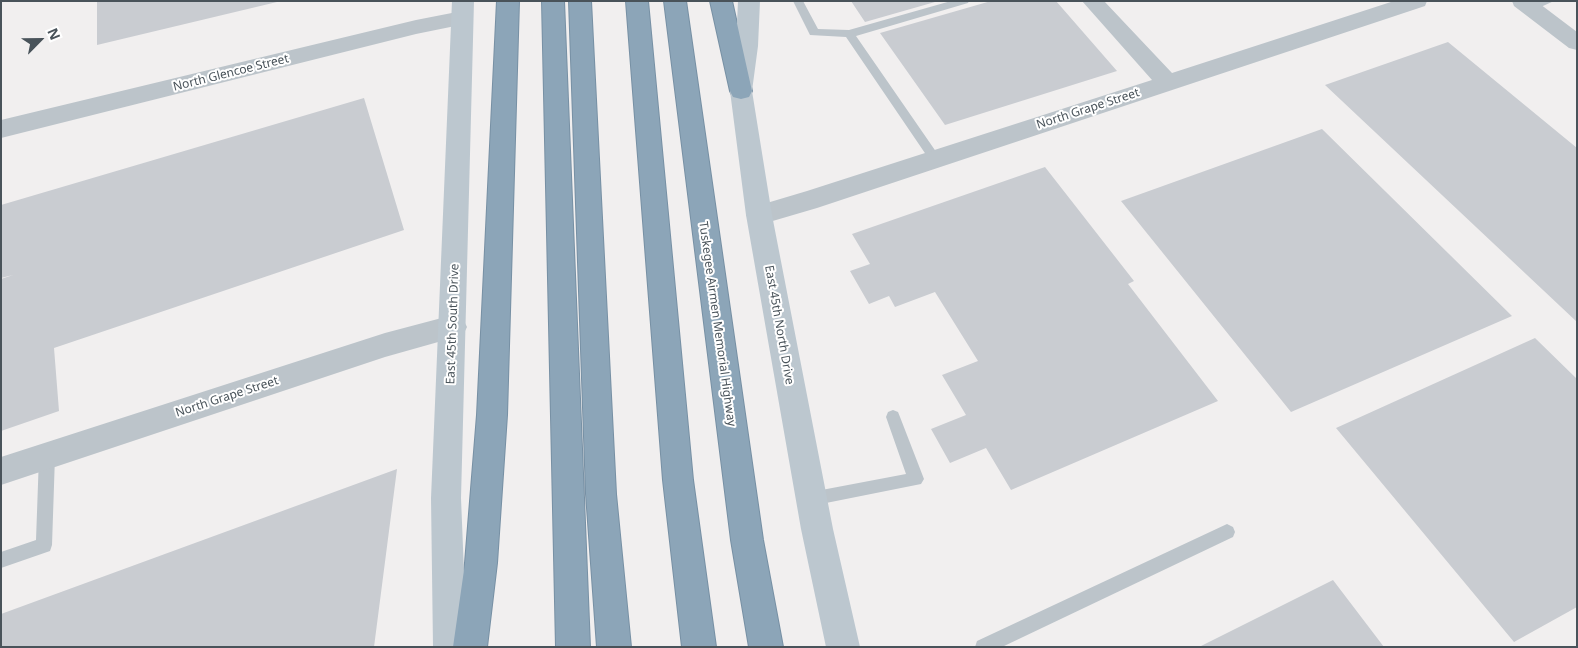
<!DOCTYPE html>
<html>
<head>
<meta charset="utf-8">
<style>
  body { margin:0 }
  #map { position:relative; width:1578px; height:648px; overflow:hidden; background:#f1efef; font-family:"Noto Sans",sans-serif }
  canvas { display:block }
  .frame { position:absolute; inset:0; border:2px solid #49535a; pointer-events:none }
  .north { position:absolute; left:15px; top:15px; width:50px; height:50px; -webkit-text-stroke:4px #fff; paint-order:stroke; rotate:67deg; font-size:14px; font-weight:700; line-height:20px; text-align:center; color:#49535a }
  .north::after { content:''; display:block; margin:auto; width:18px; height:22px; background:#49535a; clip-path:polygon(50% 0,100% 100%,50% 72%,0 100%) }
</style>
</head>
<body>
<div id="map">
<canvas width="1578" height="648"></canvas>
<div class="frame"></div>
<div class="north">N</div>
</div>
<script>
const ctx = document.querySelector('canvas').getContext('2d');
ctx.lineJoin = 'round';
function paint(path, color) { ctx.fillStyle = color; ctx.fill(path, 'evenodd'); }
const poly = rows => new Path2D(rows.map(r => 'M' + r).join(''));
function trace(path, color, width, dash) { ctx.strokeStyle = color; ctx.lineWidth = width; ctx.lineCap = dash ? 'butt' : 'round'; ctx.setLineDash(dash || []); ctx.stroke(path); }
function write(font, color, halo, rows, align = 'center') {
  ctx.font = font + ' "Noto Sans",sans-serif'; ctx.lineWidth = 4; ctx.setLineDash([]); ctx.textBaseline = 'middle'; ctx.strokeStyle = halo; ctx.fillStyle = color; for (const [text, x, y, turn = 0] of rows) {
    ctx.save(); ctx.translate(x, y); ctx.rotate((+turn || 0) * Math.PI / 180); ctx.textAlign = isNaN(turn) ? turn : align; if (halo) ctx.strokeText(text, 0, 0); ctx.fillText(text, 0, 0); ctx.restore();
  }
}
paint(poly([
  [97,1,277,1,277,2,97,45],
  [851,1,934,1,935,2,865,22],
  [991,1,1056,1,1117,71,945,125,880,33],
  [1448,42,1577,148,1577,322,1325,85],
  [364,98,404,230,54,348,59,411,1,431,1,279,13,275,1,278,1,205],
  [1322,129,1512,316,1291,412,1121,201],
  [1045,167,1134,281,1128,284,1218,401,1011,490,986,448,950,463,931,429,966,415,942,375,978,361,935,292,895,307,889,296,869,304,850,271,870,264,852,234],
  [1535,338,1577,379,1577,607,1514,642,1336,428],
  [397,469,374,647,1,647,1,614],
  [1333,580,1384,647,1199,647]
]), '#c9ccd1');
const highway = poly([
  [497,1,519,1,507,415,497,563,487,647,453,647,465,563,477,415,497,1],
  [542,1,564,1,590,647,556,647,542,1],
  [569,1,591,1,616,494,631,647,597,647,586,494,569,1],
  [626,1,648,1,693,480,716,647,682,647,663,480,626,1],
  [664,1,686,1,763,540,783,647,749,647,731,540,664,1],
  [710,1,732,1,752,91,749,97,741,99,733,97,730,91,710,1]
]);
trace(highway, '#7790a4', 2);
paint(poly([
  [793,1,803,1,818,29,849,30,951,1,969,1,968,3,856,36,939,156,941,159,939,162,931,162,846,37,810,35,793,1],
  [1538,1,1554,1,1534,10,1526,10,1525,8,1526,6,1538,1],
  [893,410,898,412,900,417,924,479,921,484,811,506,806,504,803,499,806,494,811,492,906,474,886,417,888,412,893,410],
  [47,449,52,451,55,456,52,545,50,551,1,568,1,552,36,540,39,456,42,451,47,449],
  [1227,524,1233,527,1235,532,1233,537,1002,647,975,647,977,641,1227,524]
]), '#bcc4ca');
paint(poly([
  [1082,1,1104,1,1172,73,1394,1,1427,1,1425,6,817,208,759,225,750,222,746,215,750,208,807,191,1152,80,1082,1],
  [1512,1,1536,1,1577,32,1577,50,1569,48,1514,6,1512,1],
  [462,11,470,13,473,18,470,23,416,34,1,138,1,120,416,20,462,11],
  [453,315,463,319,467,327,463,335,385,357,1,485,1,457,385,333,453,315]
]), '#bcc4ca');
paint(poly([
  [452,1,474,1,461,498,467,647,433,647,431,498,452,1],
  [738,1,760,1,758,46,752,91,772,215,833,529,860,647,826,647,801,529,746,215,730,91,736,46,738,1]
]), '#bcc7cf');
paint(highway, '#8ca5b8');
write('12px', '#49535a', '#fff', [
  ["North Glencoe Street",231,73,-14],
  ["North Grape Street",1088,109,-18],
  ["East 45th South Drive",453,324,-88],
  ["Tuskegee Airmen Memorial Highway",717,324,82],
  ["East 45th North Drive",779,325,80],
  ["North Grape Street",227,397,-18]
]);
</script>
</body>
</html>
